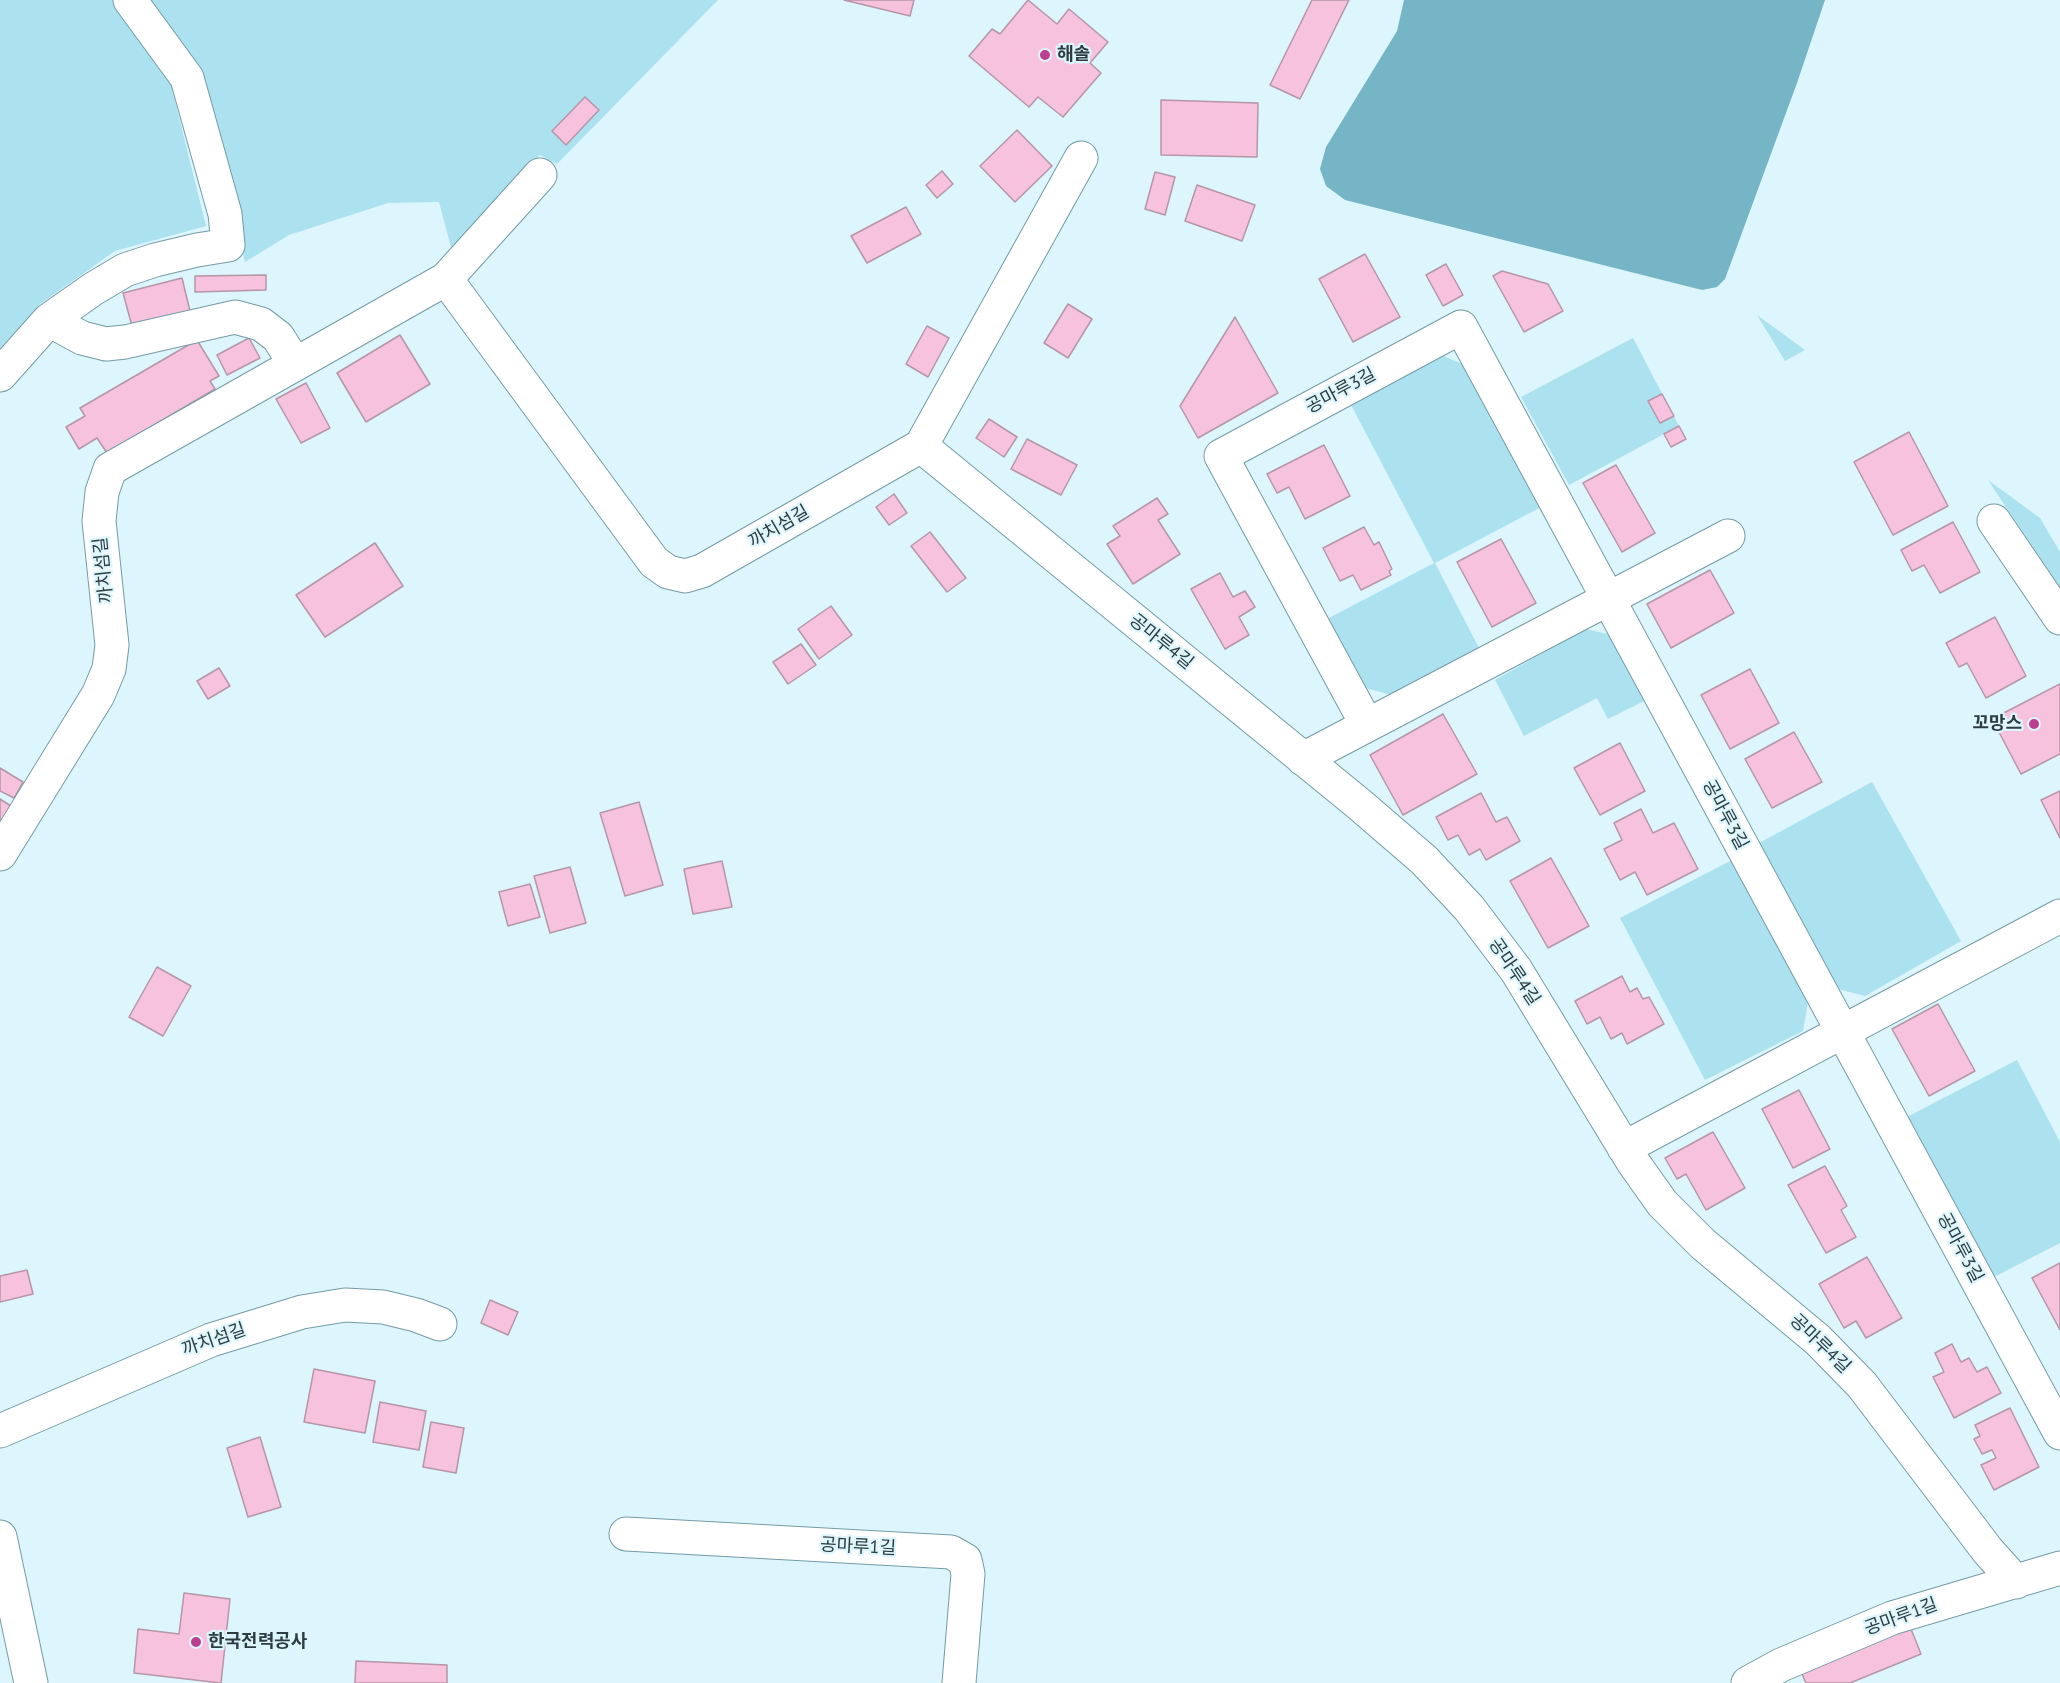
<!DOCTYPE html>
<html>
<head>
<meta charset="utf-8">
<style>
  body { margin:0 }
  canvas { display:block; background:#ddf5fc }
</style>
</head>
<body>
<canvas width="2060" height="1683"></canvas>
<script>
const ctx = document.querySelector('canvas').getContext('2d');
ctx.lineJoin = 'round';
function paint(path, color) { ctx.fillStyle = color; ctx.fill(path, 'evenodd'); }
const poly = rows => new Path2D(rows.map(r => 'M' + r).join(''));
function trace(path, color, width, dash) { ctx.strokeStyle = color; ctx.lineWidth = width; ctx.lineCap = dash ? 'butt' : 'round'; ctx.setLineDash(dash || []); ctx.stroke(path); }
function write(font, color, halo, rows, align = 'center') {
  ctx.font = font + ' "PT Sans","Noto Sans KR",sans-serif'; ctx.lineWidth = 4.5; ctx.setLineDash([]); ctx.textBaseline = 'middle'; ctx.strokeStyle = halo; ctx.fillStyle = color; for (const [text, x, y, turn = 0] of rows) {
    ctx.save(); ctx.translate(x, y); ctx.rotate((+turn || 0) * Math.PI / 180); ctx.textAlign = isNaN(turn) ? turn : align; if (halo) ctx.strokeText(text, 0, 0); ctx.fillText(text, 0, 0); ctx.restore();
  }
}
paint(poly([
  [0,0,114,0,171,85,206,226,115,251,40,304,0,349],
  [151,0,718,0,557,164,540,155,452,251,439,202,388,203,289,235,245,262,195,60],
  [1757,315,1805,350,1785,361],
  [1633,338,1679,426,1569,485,1521,397],
  [1441,355,1467,366,1543,506,1435,563,1479,648,1392,695,1365,688,1325,620,1434,563,1349,401],
  [1988,480,2040,518,2060,552,2060,588],
  [1585,629,1608,634,1644,701,1608,719,1597,698,1524,736,1495,680],
  [1872,782,1961,941,1865,996,1838,989,1759,843],
  [1734,859,1808,1002,1803,1031,1705,1080,1620,918],
  [2017,1060,2060,1142,2060,1243,1994,1277,1905,1118]
]), '#ace1ef');
paint(poly([
  [1404,0,1825,0,1797,83,1725,279,1717,287,1702,290,1345,200,1326,186,1320,169,1326,147,1397,31]
]), '#75b5c5');
const building = poly([
  [844,0,914,0,910,16,844,0],
  [1028,0,1057,24,1069,9,1108,42,1090,63,1101,73,1063,117,1038,97,1029,107,969,56,992,29,1000,34,1028,0],
  [1312,0,1349,0,1300,99,1270,85,1312,0],
  [585,97,599,110,566,145,552,131,585,97],
  [1161,100,1258,103,1257,157,1161,155,1161,100],
  [1017,130,1052,166,1015,202,980,166,1017,130],
  [942,171,953,184,937,198,926,185,942,171],
  [1155,172,1175,177,1165,215,1145,209,1155,172],
  [1197,185,1255,205,1242,241,1185,221,1197,185],
  [906,207,921,234,867,263,851,236,906,207],
  [1365,254,1400,317,1353,342,1319,279,1365,254],
  [1446,264,1463,295,1443,306,1426,275,1446,264],
  [1502,271,1548,284,1563,311,1524,332,1493,276,1502,271],
  [266,275,266,290,195,292,195,276,266,275],
  [182,278,190,311,132,326,123,293,182,278],
  [1068,304,1092,319,1068,358,1044,343,1068,304],
  [1235,317,1278,393,1198,438,1180,406,1235,317],
  [927,326,949,338,928,377,906,364,927,326],
  [400,335,430,384,366,422,337,373,400,335],
  [249,338,260,358,227,375,217,355,249,338],
  [197,340,219,376,210,381,215,389,107,453,97,438,79,449,66,427,85,416,80,408,197,340],
  [306,383,330,428,301,443,276,399,306,383],
  [1662,394,1674,416,1660,423,1648,401,1662,394],
  [989,419,1017,437,1004,457,976,438,989,419],
  [1679,426,1686,439,1671,447,1664,434,1679,426],
  [1909,432,1948,506,1893,535,1854,462,1909,432],
  [1027,439,1077,465,1061,495,1011,469,1027,439],
  [1324,445,1350,496,1305,519,1289,487,1277,493,1267,474,1324,445],
  [1616,465,1655,533,1622,552,1583,483,1616,465],
  [894,494,907,513,889,525,876,507,894,494],
  [1157,498,1168,514,1158,520,1180,554,1133,584,1107,544,1120,536,1113,526,1157,498],
  [1953,522,1980,572,1940,593,1924,565,1912,571,1901,550,1953,522],
  [1364,527,1374,545,1379,542,1392,569,1389,571,1391,575,1361,590,1353,575,1340,581,1323,548,1364,527],
  [930,532,966,578,947,592,911,546,930,532],
  [1501,539,1536,603,1492,627,1457,562,1501,539],
  [375,543,403,586,325,637,296,595,375,543],
  [1710,570,1734,613,1671,648,1647,604,1710,570],
  [1220,573,1233,597,1245,591,1255,607,1239,617,1249,635,1225,649,1191,589,1220,573],
  [831,606,852,635,819,659,798,629,831,606],
  [1995,617,2026,676,1986,698,1967,663,1959,667,1946,643,1995,617],
  [801,644,816,665,788,684,773,662,801,644],
  [219,668,230,686,208,699,197,681,219,668],
  [1750,669,1779,723,1730,749,1701,695,1750,669],
  [2060,684,2060,754,2021,774,1992,719,2060,684],
  [1443,714,1477,774,1403,815,1370,755,1443,714],
  [1794,732,1822,782,1772,808,1745,759,1794,732],
  [1620,743,1645,791,1600,815,1574,768,1620,743],
  [0,768,23,782,14,798,0,791,0,768],
  [2060,791,2060,838,2041,800,2060,791],
  [1481,793,1496,822,1507,817,1520,841,1486,860,1480,849,1469,855,1458,835,1448,840,1436,817,1481,793],
  [0,799,14,808,0,827,0,799],
  [639,802,663,885,625,896,600,813,639,802],
  [1641,809,1653,833,1674,823,1698,869,1647,895,1635,872,1620,880,1604,849,1622,840,1614,823,1641,809],
  [1551,858,1589,926,1548,948,1510,881,1551,858],
  [722,861,732,907,693,914,684,869,722,861],
  [570,867,586,923,550,933,534,876,570,867],
  [530,884,540,917,508,926,499,892,530,884],
  [157,967,191,986,163,1036,129,1017,157,967],
  [1622,976,1630,992,1637,988,1643,999,1649,997,1664,1024,1627,1044,1622,1033,1611,1039,1600,1017,1587,1024,1575,1001,1622,976],
  [1938,1004,1975,1071,1929,1096,1892,1029,1938,1004],
  [1799,1090,1830,1149,1793,1168,1762,1109,1799,1090],
  [1713,1132,1745,1188,1706,1210,1686,1174,1677,1179,1665,1158,1713,1132],
  [1825,1166,1847,1206,1841,1210,1856,1237,1826,1253,1788,1185,1825,1166],
  [1867,1257,1902,1318,1866,1338,1856,1321,1844,1328,1819,1284,1867,1257],
  [2060,1263,2060,1330,2032,1278,2060,1263],
  [27,1270,33,1294,0,1302,0,1276,27,1270],
  [490,1300,518,1312,508,1335,481,1323,490,1300],
  [1952,1344,1961,1362,1969,1358,1977,1372,1987,1367,2001,1393,1954,1418,1933,1377,1944,1372,1935,1353,1952,1344],
  [314,1369,375,1381,365,1433,304,1422,314,1369],
  [380,1402,426,1411,419,1450,373,1442,380,1402],
  [2010,1408,2039,1467,1994,1490,1981,1465,1996,1458,1992,1450,1982,1454,1974,1439,1980,1436,1975,1425,2010,1408],
  [431,1422,464,1428,456,1473,423,1467,431,1422],
  [260,1437,281,1507,248,1517,227,1448,260,1437],
  [184,1593,230,1599,221,1683,134,1673,138,1629,179,1634,184,1593],
  [1909,1624,1921,1654,1850,1683,1806,1683,1800,1669,1909,1624],
  [356,1661,447,1665,447,1683,355,1683,356,1661]
]);
paint(building, '#f6c2de');
trace(building, '#b696a7', 1.5);
const minor = poly([
  [446,279,654,562,668,572,685,576,702,571,921,446,1081,158],
  [49,320,82,338,106,344,125,342,235,317,261,324,278,337,295,364],
  [0,375,49,320,93,289,125,270,155,260,197,250,228,245,225,214,187,78,130,0],
  [921,446,1359,804,1424,860,1469,908,1516,970,1633,1162,1662,1203,1703,1244,1818,1340,1862,1385,1988,1551,2016,1582],
  [1994,521,2060,618],
  [1367,725,1221,456,1461,327,2060,1433],
  [1303,759,1728,536],
  [0,854,98,695,109,669,112,645,99,521,102,492,110,469,446,279,540,175],
  [1624,1148,2060,916],
  [0,1431,211,1340,302,1312,345,1305,383,1307,416,1315,440,1324],
  [626,1534,951,1552,965,1560,968,1574,959,1683],
  [0,1537,31,1683],
  [1748,1683,1781,1665,1892,1618,2060,1568]
]);
trace(minor, '#749ba5', 35);
trace(minor, '#fff', 33);
for (const [x, y, r, color] of [
  [1045,55,6,"#bb3f8f"],
  [2034,724,6,"#bb3f8f"],
  [196,1642,6,"#bb3f8f"]
]) { const dot = new Path2D(); dot.arc(x, y, r, 0, 2 * Math.PI); ctx.fillStyle = color; ctx.fill(dot); trace(dot, '#ddf5fc', 2); }
write('bold 18px', '#2c3c40', '#ddf5fc', [
  ["해솔",1057,55],
  ["꼬망스",2022,724,"right"],
  ["한국전력공사",208,1642]
], 'left');
write('18px', '#2c3c40', '#ddf5fc', [
  ["공마루3길",1341,391,-28],
  ["까치섬길",779,527,-30],
  ["까치섬길",104,570,-96],
  ["공마루4길",1161,642,39],
  ["공마루3길",1725,815,62],
  ["공마루4길",1514,972,56],
  ["공마루3길",1960,1248,62],
  ["까치섬길",214,1340,-19],
  ["공마루4길",1820,1344,44],
  ["공마루1길",858,1547,3],
  ["공마루1길",1901,1617,-20]
]);
</script>
</body>
</html>
